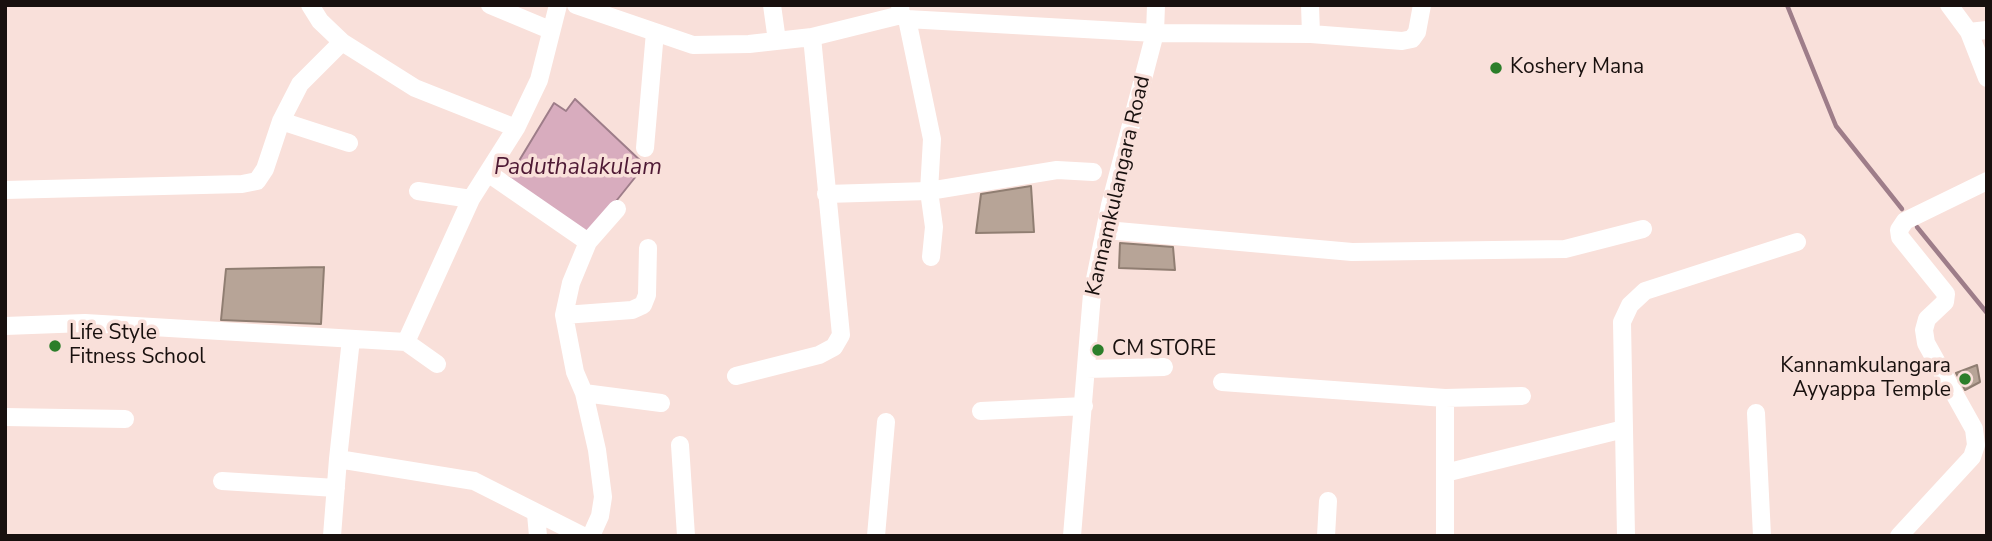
<!DOCTYPE html>
<html>
<head>
<meta charset="utf-8">
<style>
  body { margin:0 }
  #map { position:relative; width:1992px; height:541px; overflow:hidden; background:#f9e0da; font-family:"Nunito Sans",sans-serif }
  canvas { display:block }
  .frame { position:absolute; inset:0; border:7px solid #18100e; pointer-events:none }
</style>
</head>
<body>
<div id="map">
<canvas width="1992" height="541"></canvas>
<div class="frame"></div>
</div>
<script>
const ctx = document.querySelector('canvas').getContext('2d');
ctx.lineJoin = 'round';
function paint(path, color) { ctx.fillStyle = color; ctx.fill(path, 'evenodd'); }
const poly = rows => new Path2D(rows.map(r => 'M' + r).join(''));
function trace(path, color, width, dash) { ctx.strokeStyle = color; ctx.lineWidth = width; ctx.lineCap = dash ? 'butt' : 'round'; ctx.setLineDash(dash || []); ctx.stroke(path); }
function write(font, color, halo, rows, align = 'center') {
  ctx.font = font + ' "Nunito Sans",sans-serif'; ctx.lineWidth = 7; ctx.setLineDash([]); ctx.textBaseline = 'middle'; ctx.strokeStyle = halo; ctx.fillStyle = color; for (const [text, x, y, turn = 0] of rows) {
    ctx.save(); ctx.translate(x, y); ctx.rotate((+turn || 0) * Math.PI / 180); ctx.textAlign = isNaN(turn) ? turn : align; if (halo) ctx.strokeText(text, 0, 0); ctx.fillText(text, 0, 0); ctx.restore();
  }
}
const water = poly([
  [575,99,645,165,589,235,508,179,554,103,566,111,575,99]
]);
paint(water, '#d8acbe');
trace(water, '#9e7d89', 2);
trace(poly([
  [1787,5,1836,126,1902,209],
  [1917,227,1987,313]
]), '#9e7d89', 4.5);
const building = poly([
  [1031,186,1034,232,976,233,981,194,1031,186],
  [1120,243,1173,247,1175,270,1119,268,1120,243],
  [324,267,321,324,221,320,226,269,324,267],
  [1977,365,1980,382,1965,390,1956,373,1977,365]
]);
paint(building, '#b7a497');
trace(building, '#907e72', 2);
trace(poly([
  [310,5,320,21,342,42,415,88,516,128,539,80,558,5],
  [490,5,550,30],
  [576,5,693,45,749,44,812,37],
  [772,5,777,41],
  [900,5,901,15,907,19,1155,33,1311,34,1402,41,1412,39,1417,32,1422,5],
  [1310,5,1311,34],
  [1949,5,1969,32,1987,78],
  [1969,32,1987,30],
  [281,121,349,143],
  [645,148,655,32],
  [488,173,588,242],
  [5,190,242,184,257,181,265,169,281,121,300,84,342,42],
  [418,191,471,199],
  [826,194,929,191,932,139,907,19],
  [1106,230,1352,252,1565,249,1643,229],
  [931,257,934,227,929,191,1057,170,1093,172],
  [564,315,632,310,643,305,647,295,648,248],
  [5,326,85,323,406,342,471,199,516,128],
  [406,342,437,364],
  [1086,369,1164,367],
  [736,376,819,355,834,347,841,335,812,37,901,15],
  [1222,382,1445,398],
  [584,393,661,403],
  [981,411,1084,406],
  [1756,413,1762,536],
  [5,417,125,419],
  [680,445,686,536],
  [338,459,351,339],
  [1445,473,1624,429],
  [222,481,336,488],
  [536,514,538,536],
  [332,536,338,459,474,481,583,536],
  [591,536,600,516,603,497,597,450,584,393,575,372,564,315,571,283,588,242,617,209],
  [876,536,886,422],
  [1072,536,1092,294,1110,205,1155,33,1156,5],
  [1326,536,1328,501],
  [1445,536,1445,398,1522,396],
  [1626,536,1622,322,1630,305,1645,291,1797,242],
  [1899,536,1972,457,1976,445,1974,429,1926,343,1924,330,1927,319,1945,302,1946,294,1900,237,1899,230,1905,221,1987,181]
]), '#fff', 18);
for (const [x, y, r, color] of [
  [1496,68,7,"#2c7e2a"],
  [55,346,7,"#2c7e2a"],
  [1098,350,7,"#2c7e2a"],
  [1965,379,7,"#2c7e2a"]
]) { const dot = new Path2D(); dot.arc(x, y, r, 0, 2 * Math.PI); ctx.fillStyle = color; ctx.fill(dot); trace(dot, '#f9e0da', 2.5); }
write('21px', '#18100e', '#f9e0da', [
  ["Koshery Mana",1510,68],
  ["Life Style",69,334],
  ["Fitness School",69,358],
  ["CM STORE",1112,350],
  ["Kannamkulangara",1951,367,"right"],
  ["Ayyappa Temple",1951,391,"right"]
], 'left');
write('21px', '#18100e', '#f9e0da', [
  ["Kannamkulangara Road",1119,186,-77]
]);
write('italic 23px', '#4e1934', '#f9e0da', [
  ["Paduthalakulam",578,168]
]);
</script>
</body>
</html>
